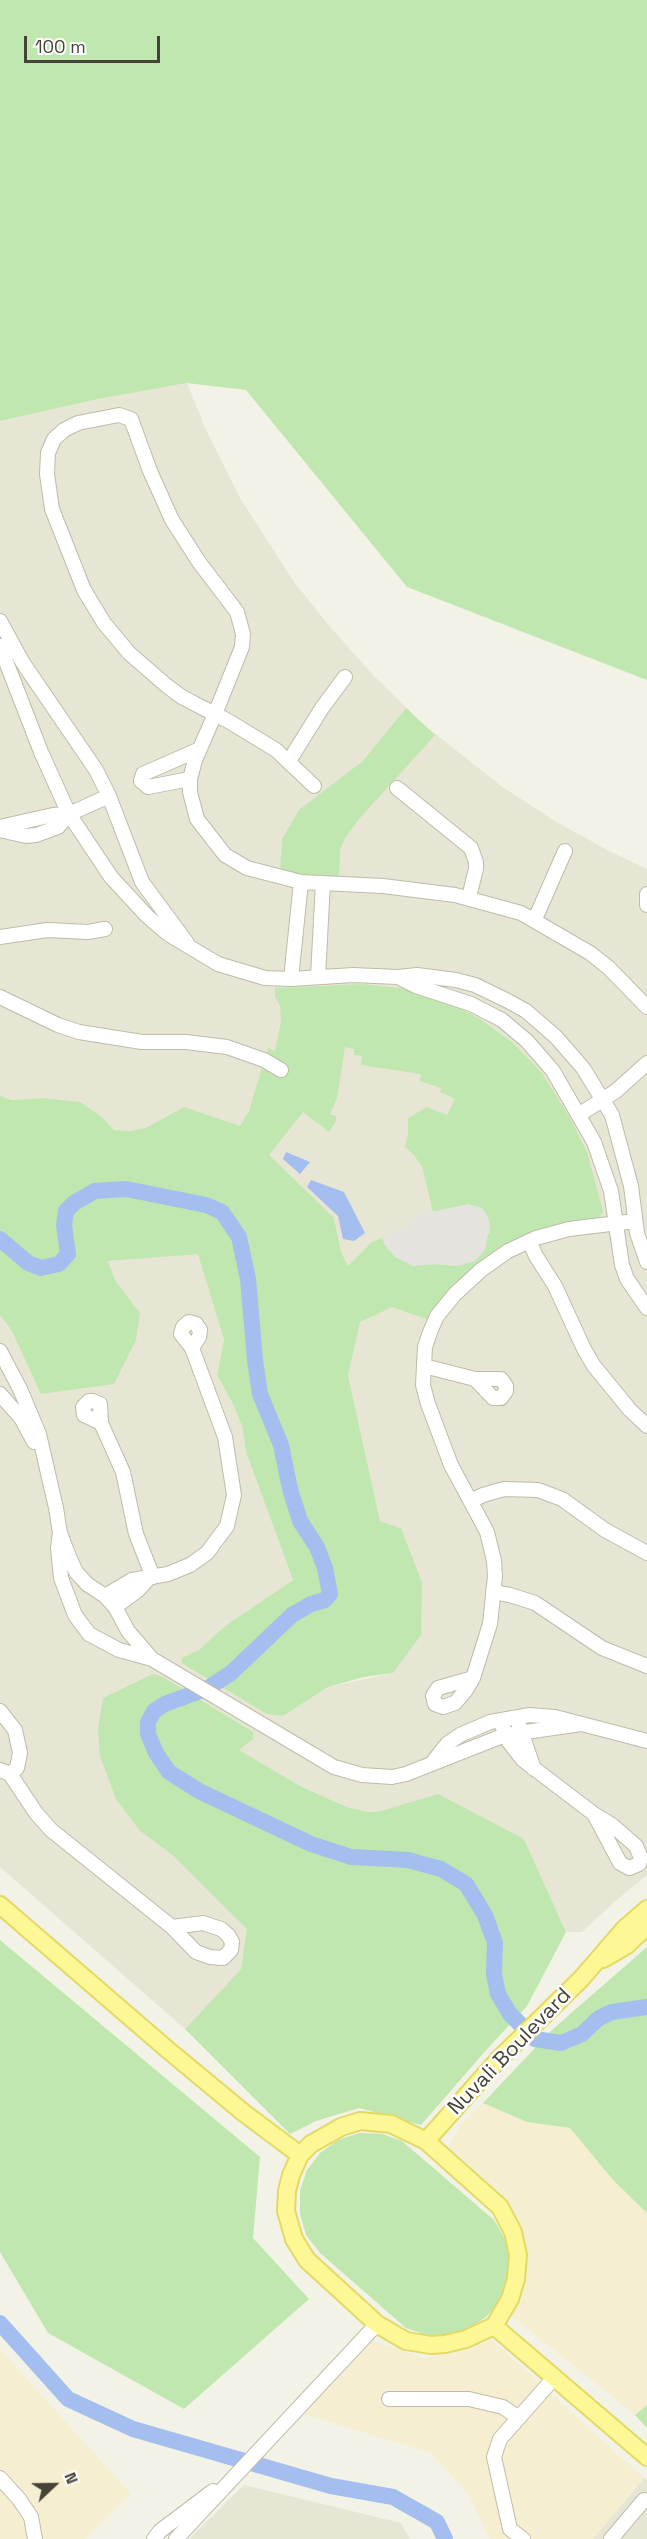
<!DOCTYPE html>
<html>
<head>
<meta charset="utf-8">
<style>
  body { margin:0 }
  #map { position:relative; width:647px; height:2539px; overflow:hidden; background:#f3f2e6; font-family:"Space Grotesk",sans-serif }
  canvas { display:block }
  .north { position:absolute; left:24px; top:2455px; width:60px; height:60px; -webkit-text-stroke:4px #fff; paint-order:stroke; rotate:68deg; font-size:16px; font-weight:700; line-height:24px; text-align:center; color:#464336 }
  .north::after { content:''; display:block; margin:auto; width:21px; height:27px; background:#464336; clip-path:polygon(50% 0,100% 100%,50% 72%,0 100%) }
  .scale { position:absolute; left:24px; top:36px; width:136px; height:27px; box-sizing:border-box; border:3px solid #464336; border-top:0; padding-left:8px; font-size:18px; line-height:21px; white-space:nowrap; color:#464336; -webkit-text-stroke:4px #fff; paint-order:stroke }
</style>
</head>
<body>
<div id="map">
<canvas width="647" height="2539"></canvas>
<div class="north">N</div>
<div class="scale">100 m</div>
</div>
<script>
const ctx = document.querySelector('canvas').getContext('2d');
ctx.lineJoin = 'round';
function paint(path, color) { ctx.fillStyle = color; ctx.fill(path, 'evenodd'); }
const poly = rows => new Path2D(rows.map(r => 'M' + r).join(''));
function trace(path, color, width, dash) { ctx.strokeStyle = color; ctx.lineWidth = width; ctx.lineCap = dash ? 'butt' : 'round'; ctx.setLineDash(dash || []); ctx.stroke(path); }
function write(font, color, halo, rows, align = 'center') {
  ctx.font = font + ' "Space Grotesk",sans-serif'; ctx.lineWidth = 5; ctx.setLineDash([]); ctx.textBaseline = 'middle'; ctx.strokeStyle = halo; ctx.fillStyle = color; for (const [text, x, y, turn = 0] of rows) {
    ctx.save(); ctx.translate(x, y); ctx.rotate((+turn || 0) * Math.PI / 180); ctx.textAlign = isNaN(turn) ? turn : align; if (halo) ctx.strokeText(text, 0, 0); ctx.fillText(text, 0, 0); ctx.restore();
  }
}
paint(poly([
  [187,383,206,430,240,498,294,582,331,628,373,675,423,724,501,786,555,821,609,851,647,869,647,1875,613,1903,582,1932,566,1932,524,1839,381,1811,367,1812,347,1807,302,1787,238,1750,253,1732,140,1831,171,1854,248,1929,241,1969,185,2029,0,1867,0,1315,12,1331,140,1313,115,1280,108,1261,198,1253,224,1340,217,1375,234,1406,242,1426,246,1452,293,1580,225,1626,199,1651,182,1658,181,1663,267,1714,283,1716,328,1687,393,1673,401,1528,380,1521,348,1375,353,1277,341,1252,334,1218,184,1107,147,1127,131,1131,114,1130,102,1117,41,1098,12,1100,0,1096,0,421,98,399],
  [644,2478,647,2480,647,2539,593,2539],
  [244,2485,401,2523,410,2539,189,2539]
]), '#e7e5d4');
paint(poly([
  [483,2103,527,2122,570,2128,614,2181,647,2213,647,2405,635,2415,509,2314,520,2289,526,2263,521,2236,501,2194,449,2147,461,2124],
  [491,2339,644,2478,593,2539,489,2539,469,2495,431,2453,304,2414,373,2341,424,2358,466,2351],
  [0,2349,131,2494,86,2539,0,2539]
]), '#f5eed1');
paint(poly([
  [0,0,647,0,647,680,407,587,246,390,187,383,98,399,0,421],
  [406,708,435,735,359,819,345,838,340,850,339,877,280,873,282,839,299,810,363,761],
  [362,984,401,988,458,1007,480,1019,513,1043,542,1073,570,1118,587,1152,603,1211,598,1219,546,1228,507,1245,429,1320,392,1307,360,1322,348,1375,380,1521,401,1528,422,1583,421,1635,393,1673,364,1677,328,1687,283,1716,267,1714,181,1663,182,1658,199,1650,225,1626,293,1580,246,1452,242,1426,234,1406,217,1375,224,1340,198,1254,108,1261,115,1280,140,1313,136,1340,114,1384,41,1394,12,1331,0,1315,0,1096,12,1100,41,1098,80,1102,102,1117,114,1130,131,1131,147,1127,184,1107,240,1126,249,1111,268,1048,275,1051,281,1022,280,1006,275,997,275,988],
  [345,1047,354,1049,354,1055,362,1056,361,1065,421,1074,420,1081,441,1088,440,1092,455,1099,447,1115,427,1107,408,1118,408,1135,405,1147,413,1154,422,1166,433,1212,450,1210,468,1204,488,1218,490,1233,457,1266,432,1264,389,1251,382,1238,372,1242,348,1266,341,1252,334,1218,269,1155,303,1112,329,1132,336,1121,336,1116,330,1114,337,1098],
  [153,1674,161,1676,253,1732,253,1739,239,1750,302,1787,347,1807,367,1812,381,1811,438,1794,524,1839,566,1932,527,2006,488,2048,421,2125,359,2108,316,2121,290,2134,185,2029,241,1969,247,1929,171,1854,140,1831,116,1799,100,1756,98,1729,103,1698],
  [0,1940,260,2157,253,2238,309,2299,184,2409,48,2333,0,2252],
  [647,1947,647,2213,614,2181,570,2128,527,2122,483,2103,553,2029],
  [359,2133,382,2134,402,2141,494,2220,505,2239,509,2259,508,2281,500,2301,486,2317,468,2329,448,2335,426,2335,406,2328,320,2253,306,2235,300,2214,300,2191,307,2170,320,2153,338,2140],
  [647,2405,647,2428,635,2415]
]), '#c0e7af');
paint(poly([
  [468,1204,482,1208,486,1213,490,1225,485,1250,475,1261,457,1266,439,1264,413,1266,395,1257,385,1245,382,1238,406,1228,417,1215]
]), '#e4e3de');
paint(poly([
  [286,1152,310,1162,300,1174,283,1159],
  [311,1180,344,1192,365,1233,354,1241,343,1239,338,1216,307,1187]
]), '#a3beef');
trace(poly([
  [0,1239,28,1263,41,1268,59,1264,68,1254,64,1225,66,1211,74,1203,95,1191,126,1189,206,1205,222,1212,239,1237,248,1279,255,1360,260,1394,281,1445,290,1489,300,1521,317,1547,325,1568,330,1594,325,1600,311,1604,292,1615,231,1673,208,1688,165,1704,154,1711,148,1722,148,1734,156,1753,169,1772,199,1791,311,1844,351,1857,408,1860,441,1869,466,1884,485,1915,495,1943,494,1974,498,1994,510,2014,535,2039,561,2043,582,2034,599,2018,612,2012,647,2007],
  [0,2323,68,2399,133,2429,331,2486,393,2497,437,2522,445,2539]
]), '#a3beef', 16);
const minor = poly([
  [0,621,23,663,96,770,109,796,142,882,187,943],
  [0,646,41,752,69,814,111,877,147,916,168,934,218,964,265,978,291,979,353,975,398,977,417,975,456,980,475,985,508,1001,526,1011,556,1037,583,1068,612,1115,631,1186,637,1233,647,1262],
  [289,761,322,708,345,677],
  [190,779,148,787,141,781,143,774,200,749],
  [314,786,276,750,230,722,215,714,201,707,182,697,167,686,129,653,104,623,84,590,52,509,47,474,48,453,54,439,64,430,78,423,119,415,131,419,150,471,172,520,199,562,237,612,243,634,242,647,215,714,195,760,190,779,190,792,197,819,225,855,247,868,301,882,383,886,455,895,521,913,590,953,609,968,647,1007],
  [397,788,471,848,476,862,476,869,469,897],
  [0,827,53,815,69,814,109,796],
  [0,830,26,836,36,835,58,827,69,814],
  [647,894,647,905],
  [535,919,565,851],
  [0,937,47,930,88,932,105,929],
  [318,976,323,883],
  [398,977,416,986,471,1004,502,1020,527,1041,553,1071,594,1142,611,1191,622,1265,627,1279,647,1308],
  [291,979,301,882],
  [0,997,58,1025,79,1032,142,1042,186,1042,227,1047,264,1060,281,1070],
  [580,1114,616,1091,647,1063],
  [529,1241,536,1256,555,1286,584,1349,594,1366,630,1410,647,1426],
  [189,1322,196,1324,200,1330,199,1337,192,1348,181,1334,183,1327,189,1322],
  [0,1351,20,1389,39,1434,56,1508,60,1533,70,1559,76,1572,87,1584,105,1596,115,1607,128,1631,152,1659],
  [424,1366,475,1379,501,1379,506,1386,506,1391,501,1398,493,1398,475,1379],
  [0,1394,21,1418,34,1442],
  [89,1401,93,1401,100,1404,101,1423,84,1415,83,1407,89,1401],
  [101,1423,123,1472,136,1534,153,1577],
  [471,1501,483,1495,504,1489,538,1490,562,1499,605,1530,647,1553],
  [60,1533,58,1548,61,1578,75,1615,89,1634,119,1650,152,1659,334,1767,362,1775,392,1777,406,1774,505,1735,581,1724],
  [493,1592,510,1595,535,1603,602,1648,647,1666],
  [105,1596,132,1580,168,1574,190,1565,207,1553,227,1526,234,1495,225,1437,192,1348],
  [115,1607,138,1590,148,1579],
  [473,1678,490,1624,495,1576,494,1561,487,1532,451,1465,428,1404,423,1385,425,1347,430,1332,437,1316,455,1294,481,1270,508,1251,536,1238,569,1229,635,1221],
  [473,1678,466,1690,455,1703,443,1707,435,1704,433,1696,438,1688,473,1678],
  [0,1711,15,1730,20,1753,17,1768,10,1774],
  [519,1725,534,1769],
  [503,1728,509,1742,523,1760,594,1814],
  [432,1763,447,1744,460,1735,490,1722,530,1715,555,1717,647,1741],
  [0,1770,10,1774,36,1813,51,1830,172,1927],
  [594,1814,612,1825,636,1846,641,1858,639,1864,629,1868,620,1863,594,1814],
  [203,1923,221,1929,228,1935,232,1942,231,1950,223,1958,210,1957,196,1952,172,1927,203,1923],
  [389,2399,469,2399,503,2407,519,2418],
  [0,2478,19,2499,31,2517,35,2539],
  [154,2539,160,2531,213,2491],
  [176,2539,377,2324],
  [523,2539,510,2529,494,2457,500,2439,554,2378],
  [611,2539,644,2500]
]);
const major = poly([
  [0,1905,168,2050,244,2113,300,2155],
  [603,1959,627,1945,647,1926],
  [360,2121,391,2124,426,2141,500,2207,513,2232,518,2255,516,2279,510,2299,494,2326,466,2339,445,2344,431,2345,406,2341,377,2324,307,2260,294,2239,286,2211,287,2191,291,2175,300,2155,311,2144,341,2127,360,2121],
  [426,2141,499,2059,581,1979,625,1928,647,1909],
  [494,2326,647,2457]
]);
trace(minor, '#bebca9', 16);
trace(major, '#e2da65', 20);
trace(minor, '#fff', 14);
trace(major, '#fdf895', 16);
write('21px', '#464336', '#fff', [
  ["Nuvali Boulevard",510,2052,-46]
]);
</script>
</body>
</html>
